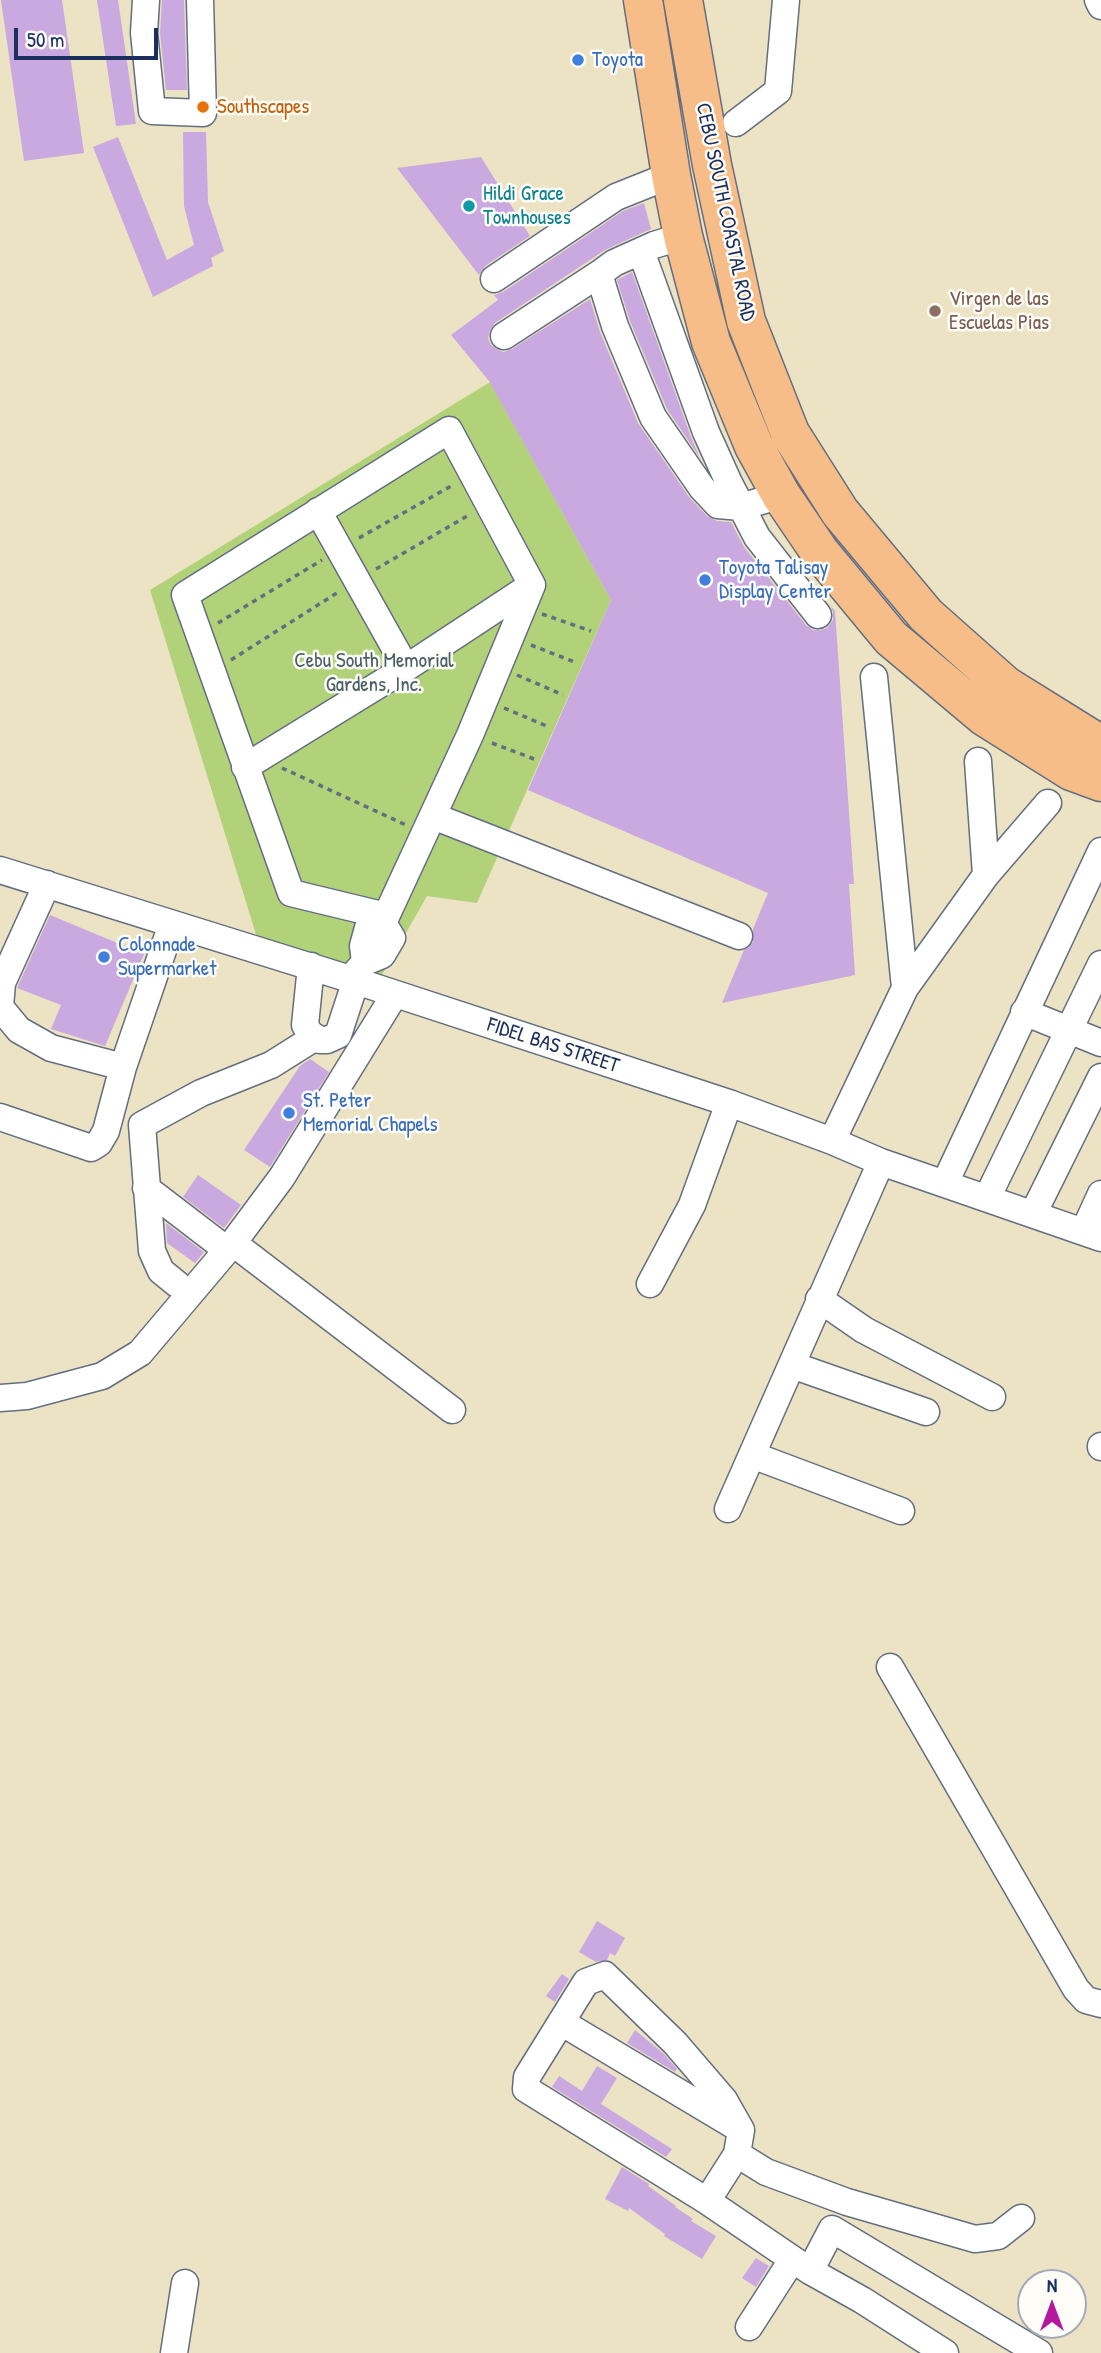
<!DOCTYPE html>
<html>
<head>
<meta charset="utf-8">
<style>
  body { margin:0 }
  #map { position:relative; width:1101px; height:2353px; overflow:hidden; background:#ebe3c3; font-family:"Patrick Hand",sans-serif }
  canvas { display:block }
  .north { position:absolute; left:1017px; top:2269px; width:70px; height:70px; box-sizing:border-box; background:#fdfcf7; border:2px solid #a3aaba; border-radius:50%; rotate:0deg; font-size:19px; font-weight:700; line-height:28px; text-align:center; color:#1b2f5e }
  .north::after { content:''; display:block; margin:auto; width:24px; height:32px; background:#b5179e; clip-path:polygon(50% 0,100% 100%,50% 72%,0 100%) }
  .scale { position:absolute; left:14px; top:28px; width:144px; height:32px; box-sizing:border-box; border:4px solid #1b2f5e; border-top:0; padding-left:9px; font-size:21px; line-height:24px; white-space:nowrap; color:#1b2f5e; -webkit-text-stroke:5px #fdfcf7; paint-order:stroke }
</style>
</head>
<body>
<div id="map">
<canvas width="1101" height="2353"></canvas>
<div class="north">N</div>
<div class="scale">50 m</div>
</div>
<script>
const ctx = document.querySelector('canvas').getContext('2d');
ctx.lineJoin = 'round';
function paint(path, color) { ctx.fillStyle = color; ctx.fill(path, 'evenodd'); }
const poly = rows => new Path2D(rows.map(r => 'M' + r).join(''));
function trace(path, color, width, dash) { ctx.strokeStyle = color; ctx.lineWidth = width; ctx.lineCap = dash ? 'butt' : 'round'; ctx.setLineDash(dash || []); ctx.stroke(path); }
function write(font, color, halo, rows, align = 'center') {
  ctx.font = font + ' "Patrick Hand",sans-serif'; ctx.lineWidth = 5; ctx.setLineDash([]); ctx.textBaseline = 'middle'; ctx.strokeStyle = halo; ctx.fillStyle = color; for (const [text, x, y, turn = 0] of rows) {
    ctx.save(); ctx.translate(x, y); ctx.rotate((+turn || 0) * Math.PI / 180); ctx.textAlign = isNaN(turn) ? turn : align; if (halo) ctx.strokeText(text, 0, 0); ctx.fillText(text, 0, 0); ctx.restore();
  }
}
paint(poly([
  [490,382,611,600,477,903,427,896,379,980,258,941,150,590]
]), '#b2d27a');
paint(poly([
  [1,0,62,0,84,153,24,161],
  [97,0,118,0,136,124,116,126],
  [162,0,184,0,187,90,166,90,160,33],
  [183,132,206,132,208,202,224,251,211,258,213,266,153,297,93,147,118,137,167,260,194,245,184,206],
  [481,157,530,236,485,266,479,275,397,168],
  [644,203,651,229,605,250,495,323,490,330,488,338,491,345,498,350,504,352,512,349,590,299,600,332,638,423,689,497,707,516,717,521,731,522,744,547,806,625,813,630,821,630,827,628,833,620,833,612,831,606,835,611,854,884,849,884,855,975,722,1003,744,950,753,942,753,929,768,893,528,790,611,600,489,381,451,335,498,300,494,295,503,292,623,211],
  [632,272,691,437,700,458,667,409,630,321,617,280],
  [50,915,144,954,105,1046,51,1029,61,1005,17,988],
  [310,1059,329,1072,270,1167,244,1150,300,1066],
  [198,1175,241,1205,224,1228,183,1197],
  [166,1223,204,1252,195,1263,167,1243],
  [597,1921,625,1938,615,1956,610,1953,607,1960,596,1962,579,1952],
  [562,1974,569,1979,555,2002,546,1996],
  [635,2030,664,2054,677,2069,675,2072,627,2043],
  [597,2066,617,2078,601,2104,672,2149,666,2157,552,2087,559,2076,582,2091],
  [622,2167,649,2184,648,2186,676,2206,675,2207,693,2219,691,2221,716,2236,702,2259,664,2236,665,2234,629,2208,628,2211,605,2199],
  [756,2258,769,2266,756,2287,742,2278]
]), '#caa8e0');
const minor = poly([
  [146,0,144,33,152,111,203,113,200,0],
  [1098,0,1101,6],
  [736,123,778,91,786,0],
  [683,236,654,245,614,263,599,274,615,326,653,417,702,488,718,505,741,507,781,495],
  [641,251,706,432,729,483,757,537,818,615],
  [494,279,616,197,671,175],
  [504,336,599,274],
  [318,511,406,668],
  [874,677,905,988],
  [978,761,986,875],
  [245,767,406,668,532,585],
  [433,816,739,936],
  [0,870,350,979,729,1103,832,1141,881,1162,1101,1238],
  [47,884,2,983,0,1007,19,1030,51,1048,123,1067],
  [365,962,382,955,392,938,383,923],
  [311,966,305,1025,310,1034,320,1040,327,1040,338,1035,356,980],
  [350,979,365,962,363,946,368,928,383,923,470,735,532,585,449,430,185,595,291,893,386,916],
  [1024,1012,1101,1043],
  [0,1117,91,1148,99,1143,106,1131,123,1067,172,924],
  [832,1141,905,988,986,875,1048,803],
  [945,1183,1101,851],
  [146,1188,227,1250],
  [987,1198,1101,964],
  [1033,1214,1101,1077],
  [1084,1231,1101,1194],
  [233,1243,452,1410],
  [177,1284,161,1271,152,1251,142,1125,201,1093,271,1065,314,1038],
  [650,1284,692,1205,729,1103],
  [819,1299,864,1330,992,1397],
  [792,1365,926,1412],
  [0,1398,27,1396,102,1376,140,1353,233,1243,282,1177,395,994],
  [1101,1447,1101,1446],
  [752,1455,901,1511],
  [728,1509,881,1162],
  [890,1667,1076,1989,1086,2000,1101,2004],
  [561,2022,740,2129],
  [707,2201,737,2154],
  [810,2271,832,2229,1039,2353],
  [749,2327,792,2260],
  [174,2353,185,2283],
  [945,2353,862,2300,810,2271,707,2201,526,2089,527,2077,586,1982,605,1975,675,2043,724,2100,741,2130,737,2154,766,2172,847,2202,975,2239,998,2236,1021,2218]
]);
const highway = poly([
  [643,0,671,175,683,236,711,342,754,446,781,495,819,551,891,638,985,717,1071,771,1101,782],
  [683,0,712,165,746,321,790,433,840,512,926,615,1006,686,1101,745]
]);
trace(minor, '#646e81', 29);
trace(highway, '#646e81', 41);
trace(poly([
  [359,538,453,485],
  [376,569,469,515],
  [542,614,591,631],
  [218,623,322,560],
  [531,645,577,663],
  [231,660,340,591],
  [517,675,563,695],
  [504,708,549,727],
  [492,743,534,759],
  [282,768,406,825]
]), '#646e81', 3.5, [5, 5]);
trace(minor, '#fff', 26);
trace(highway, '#f7bd88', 38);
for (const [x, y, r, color] of [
  [578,60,7,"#3f7fe0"],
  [203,107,7,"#e8710a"],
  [469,206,7,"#0f9aa8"],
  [935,311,7,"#8d6e63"],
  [705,580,7,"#3f7fe0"],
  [104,957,7,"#3f7fe0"],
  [289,1113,7,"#3f7fe0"]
]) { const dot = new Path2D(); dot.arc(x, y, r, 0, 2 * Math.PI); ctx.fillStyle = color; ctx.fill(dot); trace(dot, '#fdfcf7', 2.5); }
write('21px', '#366cbe', '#fdfcf7', [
  ["Toyota",592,60],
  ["Toyota Talisay",719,568],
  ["Display Center",719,592],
  ["Colonnade",118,945],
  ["Supermarket",118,969],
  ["St. Peter",303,1101],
  ["Memorial Chapels",303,1125]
], 'left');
write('21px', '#c56008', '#fdfcf7', [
  ["Southscapes",217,107]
], 'left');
write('21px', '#0d838f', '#fdfcf7', [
  ["Hildi Grace",483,194],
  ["Townhouses",483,218]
], 'left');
write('21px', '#1b2f5e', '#fdfcf7', [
  ["CEBU SOUTH COASTAL ROAD",725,212,78],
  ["FIDEL BAS STREET",553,1046,18]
]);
write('21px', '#785e54', '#fdfcf7', [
  ["Virgen de las",949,299],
  ["Escuelas Pias",949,323]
], 'left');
write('21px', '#486066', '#fdfcf7', [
  ["Cebu South Memorial",374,661],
  ["Gardens, Inc.",374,685]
]);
</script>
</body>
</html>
